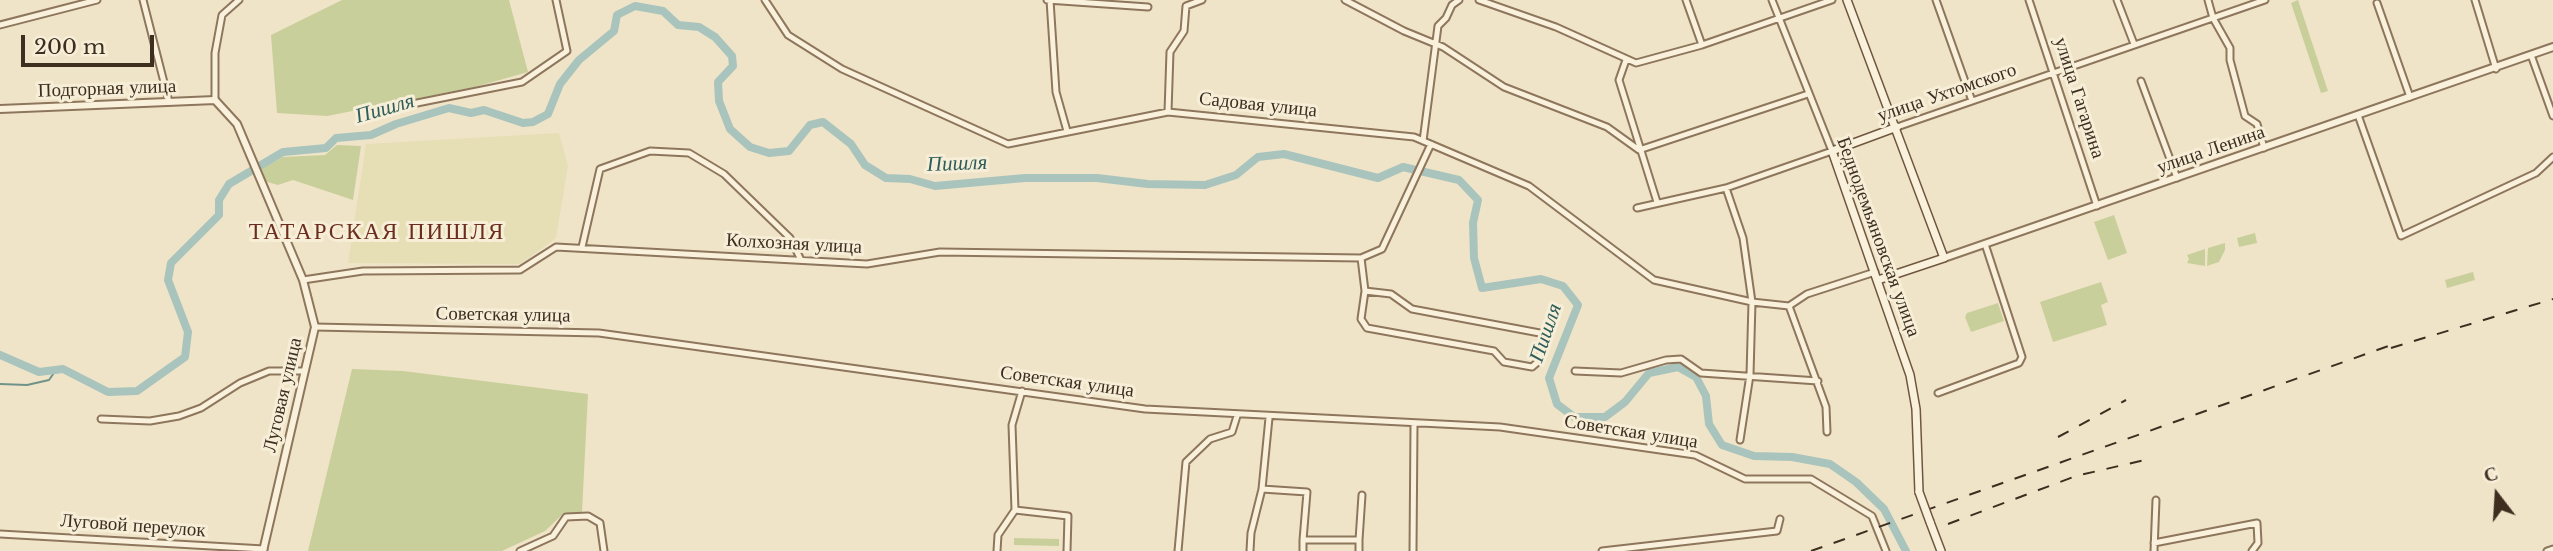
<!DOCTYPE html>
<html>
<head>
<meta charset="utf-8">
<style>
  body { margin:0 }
  #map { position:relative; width:2553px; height:551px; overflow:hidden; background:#f0e4c8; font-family:"Libre Baskerville",serif }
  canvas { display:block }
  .north { position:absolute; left:2462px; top:460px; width:70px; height:70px; -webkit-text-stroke:5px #f7eed8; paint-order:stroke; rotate:343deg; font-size:19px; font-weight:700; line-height:28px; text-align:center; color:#3d2e20 }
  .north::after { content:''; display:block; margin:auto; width:24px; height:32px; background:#3d2e20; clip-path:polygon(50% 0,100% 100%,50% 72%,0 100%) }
  .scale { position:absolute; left:21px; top:35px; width:133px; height:32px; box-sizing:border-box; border:4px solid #3d2e20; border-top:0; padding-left:9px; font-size:21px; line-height:24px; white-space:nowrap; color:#3d2e20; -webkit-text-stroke:5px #f7eed8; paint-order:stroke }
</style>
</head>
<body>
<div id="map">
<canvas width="2553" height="551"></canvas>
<div class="north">С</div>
<div class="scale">200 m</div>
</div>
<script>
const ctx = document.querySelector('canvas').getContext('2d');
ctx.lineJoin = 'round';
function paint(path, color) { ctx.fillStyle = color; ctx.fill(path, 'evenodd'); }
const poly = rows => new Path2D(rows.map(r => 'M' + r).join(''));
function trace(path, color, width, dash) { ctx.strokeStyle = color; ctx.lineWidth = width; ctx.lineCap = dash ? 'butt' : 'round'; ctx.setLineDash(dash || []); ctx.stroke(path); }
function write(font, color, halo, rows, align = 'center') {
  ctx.font = font + ' "Libre Baskerville",serif'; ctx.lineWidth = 6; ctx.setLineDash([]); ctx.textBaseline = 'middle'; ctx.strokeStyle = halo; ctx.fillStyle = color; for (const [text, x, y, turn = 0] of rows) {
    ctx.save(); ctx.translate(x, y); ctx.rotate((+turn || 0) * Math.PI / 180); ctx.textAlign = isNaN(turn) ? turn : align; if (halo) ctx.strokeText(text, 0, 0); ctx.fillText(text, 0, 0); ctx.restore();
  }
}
paint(poly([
  [559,133,568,166,556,238,520,264,348,263,366,144]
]), '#e6deb5');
paint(poly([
  [342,0,509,0,528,72,475,87,327,116,277,113,271,35],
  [2298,0,2328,91,2321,93,2291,3],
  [337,145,361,146,353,200,293,180,278,185,264,181,257,171,283,157,325,155],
  [2114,215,2127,253,2108,260,2094,222],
  [2255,233,2257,243,2239,247,2237,238],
  [2225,243,2225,250,2219,262,2207,266,2208,248],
  [2205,249,2205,266,2187,263,2189,259,2187,255],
  [2473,272,2475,280,2447,288,2445,280],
  [2101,282,2108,302,2101,305,2107,325,2053,342,2040,302],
  [1998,303,2004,321,1971,332,1965,317,1967,313],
  [352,369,403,371,588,394,582,512,563,514,545,531,502,551,308,551],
  [1014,538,1059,539,1059,546,1014,545]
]), '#c9cf9b');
trace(poly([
  [0,384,27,385,49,380,56,370]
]), '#6f938a', 2);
trace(poly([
  [0,355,39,372,63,369,108,392,137,391,185,357,188,332,168,280,171,263,219,215,219,200,229,184,283,152,326,148,336,138,371,135,396,124,449,108,471,113,484,110,523,123,533,122,548,114,560,84,579,60,614,31,617,15,635,6,663,11,678,25,699,27,715,37,732,56,733,66,718,82,719,101,730,129,750,147,769,153,789,151,810,125,823,122,851,144,865,165,886,178,910,179,935,186,1025,178,1097,178,1148,184,1205,185,1236,175,1258,157,1284,154,1378,178,1403,167,1459,180,1478,200,1473,223,1474,258,1482,288,1541,279,1563,286,1578,305,1549,378,1557,404,1574,417,1605,417,1625,402,1649,373,1678,367,1696,377,1706,396,1709,424,1722,445,1754,456,1792,457,1830,464,1856,482,1884,509,1906,551]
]), '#a9c4bc', 8);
const minor = poly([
  [143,0,169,102],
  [765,0,788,35,842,69,1008,144,1168,112,1414,137,1529,186,1654,280,1752,302,1789,306,1807,294,1875,272],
  [1047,0,1148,7],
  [1050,0,1056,92,1067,131],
  [1345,0,1404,31,1443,47,1504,87,1607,127,1639,150,1808,94],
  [1479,0,1556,27,1636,63,1702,45,1832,0],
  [1686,0,1702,45],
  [1936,0,1972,101],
  [2029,0,2097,206],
  [2117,0,2134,44],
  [2208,0,2213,18,2230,48,2230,60,2245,116,2257,124,2264,148],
  [2475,0,2496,69],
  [2377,3,2410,97],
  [0,25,97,0],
  [2531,55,2553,116],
  [1626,60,1619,80,1657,202],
  [2141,81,2177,178],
  [215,100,215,53,222,15,239,0],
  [387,109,522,82,567,51,556,0],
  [1168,112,1170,52,1184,31,1186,6,1202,0],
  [2358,115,2401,236,2536,173,2553,157],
  [1897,127,2265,0],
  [1423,141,1438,26,1446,18,1452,5,1459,0],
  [1726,188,1743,238,1752,302,1750,375,1740,440],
  [1637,208,1726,188,1832,151,1772,0],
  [582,247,600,169,650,151,689,153,724,174,790,238,801,260],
  [1361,258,1365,291,1391,294,1412,309,1545,334,1539,361,1532,367,1504,362,1494,351,1367,328,1361,319,1365,291],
  [303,280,363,271,520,270,556,247,867,264,940,252,1361,258,1382,249,1431,144],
  [1789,306,1826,407,1827,432],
  [315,327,599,333,1145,409,1500,427,1695,455,1745,479,1811,479,1872,516,1886,551],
  [1575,371,1621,373,1666,360,1681,359,1701,373,1818,381],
  [1022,391,1012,425,1015,510,1068,516,1067,551],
  [1938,393,2019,363,2022,357,1985,244],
  [101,419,150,421,179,416,201,408,240,383,269,371,304,371],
  [1262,489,1307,492,1303,540,1359,540,1359,551],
  [0,534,264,549],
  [1359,540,1362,495],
  [2154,543,2257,523,2258,543,2252,551],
  [520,551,553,536,566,517,588,516,600,523,604,551],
  [997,551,998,535,1015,510],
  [1178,551,1186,462,1210,439,1232,432,1237,416],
  [1250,551,1251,533,1262,489,1269,418],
  [1303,551,1303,540],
  [1413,551,1414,425],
  [1602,551,1777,531,1780,519],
  [2154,551,2156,500],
  [2547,551,2553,549]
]);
const tertiary = poly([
  [0,109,215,100,237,124,303,280,315,327,263,551],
  [1944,258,2553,47]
]);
const secondary = poly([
  [1847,0,1944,258,1878,280],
  [1897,127,1832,151,1910,375,1916,409,1919,492],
  [1930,522,1941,551]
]);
trace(minor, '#8d765c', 9);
trace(tertiary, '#8d765c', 10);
trace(secondary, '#6f573f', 10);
trace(minor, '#faf1dc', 5);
trace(tertiary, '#faf1dc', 6);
trace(secondary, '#faf1dc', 7);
trace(poly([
  [2391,348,2553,299],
  [2058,437,2126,400],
  [1948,524,2076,476,2153,458],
  [1811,551,2397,343]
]), '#3d2e20', 2, [12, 12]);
const secondaryBridge = poly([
  [1919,492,1930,522]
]);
trace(secondaryBridge, '#6f573f', 10, []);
trace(secondaryBridge, '#faf1dc', 7);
write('19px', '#3d2e20', '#f7eed8', [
  ["Подгорная улица",107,89,-2],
  ["улица Ухтомского",1947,93,-19],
  ["улица Гагарина",2079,98,72],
  ["Садовая улица",1258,105,6],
  ["улица Ленина",2211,150,-19],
  ["Беднодемьяновская улица",1878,237,70],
  ["Колхозная улица",794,244,3],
  ["Советская улица",503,315,1],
  ["Советская улица",1067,382,8],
  ["Луговая улица",283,395,-77],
  ["Советская улица",1631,432,9],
  ["Луговой переулок",133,526,4]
]);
write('italic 21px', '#2f5d5a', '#f7eed8', [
  ["Пишля",385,109,-16],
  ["Пишля",957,164,-2],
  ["Пишля",1546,333,-71]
]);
ctx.letterSpacing = '2px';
write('23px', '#6b2e1e', '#f7eed8', [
  ["ТАТАРСКАЯ ПИШЛЯ",377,233]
]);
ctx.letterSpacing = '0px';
</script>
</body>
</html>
